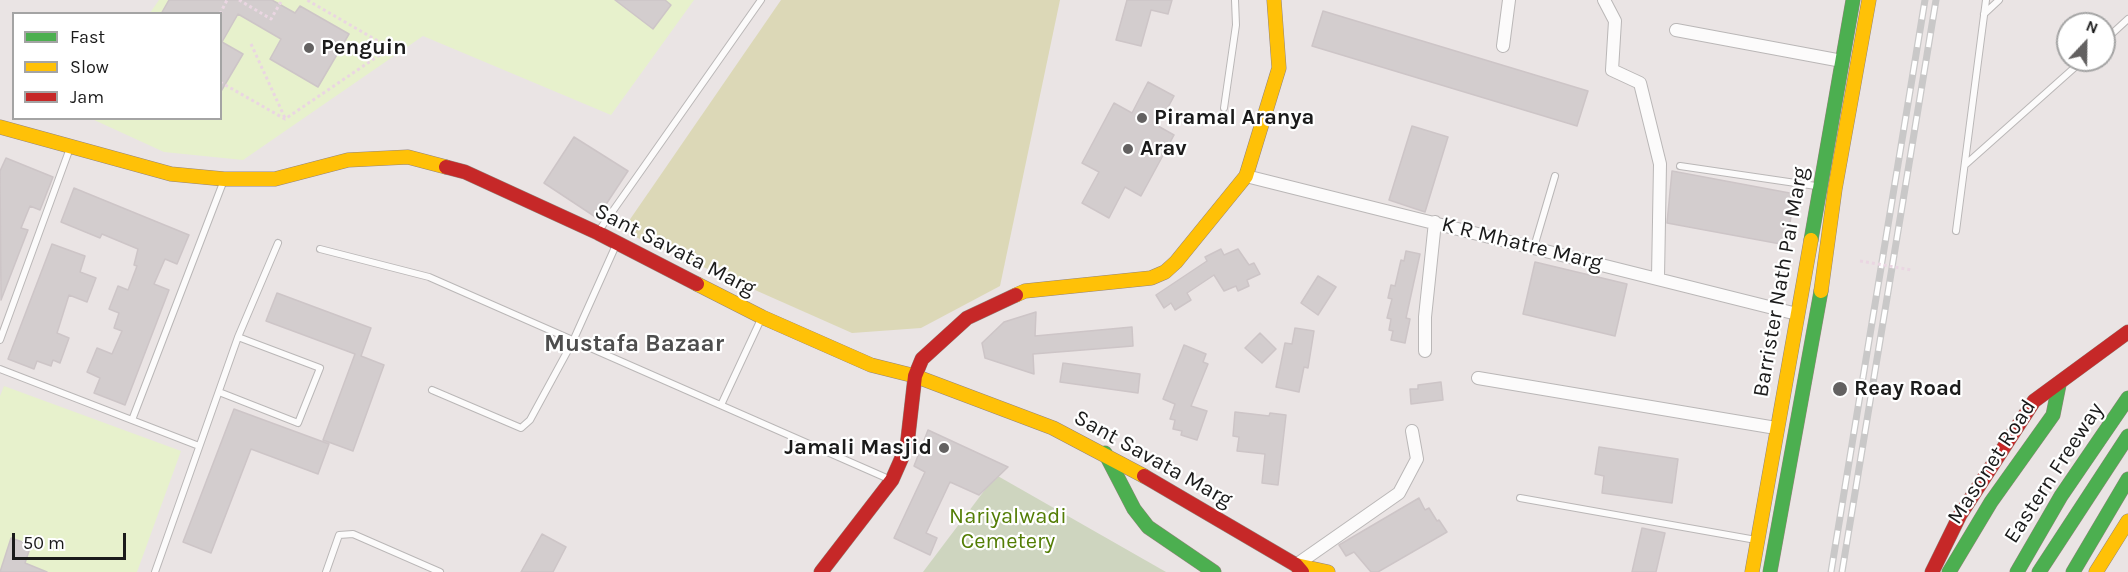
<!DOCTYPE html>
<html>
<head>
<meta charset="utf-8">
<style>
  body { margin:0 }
  #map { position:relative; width:2128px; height:572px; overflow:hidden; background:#eae4e4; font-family:Karla,sans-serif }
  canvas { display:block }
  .legend { position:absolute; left:12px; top:12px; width:210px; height:108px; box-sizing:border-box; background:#fff; border:2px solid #a4a4a4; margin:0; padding:8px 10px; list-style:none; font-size:18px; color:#1b1b1b }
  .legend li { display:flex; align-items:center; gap:12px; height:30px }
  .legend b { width:30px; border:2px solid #a4a4a4 }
  .north { position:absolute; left:2056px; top:12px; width:60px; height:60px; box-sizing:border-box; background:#fff; border:2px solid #a4a4a4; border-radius:50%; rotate:22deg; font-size:16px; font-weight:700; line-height:24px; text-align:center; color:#1b1b1b }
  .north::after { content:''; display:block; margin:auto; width:21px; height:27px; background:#636161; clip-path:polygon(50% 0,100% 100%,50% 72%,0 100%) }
  .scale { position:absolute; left:12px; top:533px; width:114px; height:27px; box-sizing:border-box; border:3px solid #1b1b1b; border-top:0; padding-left:8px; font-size:18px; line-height:21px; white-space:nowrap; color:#1b1b1b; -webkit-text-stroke:4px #fff; paint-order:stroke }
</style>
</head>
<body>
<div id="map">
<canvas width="2128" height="572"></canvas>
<ul class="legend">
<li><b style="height:8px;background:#4caf50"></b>Fast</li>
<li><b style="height:8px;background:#ffc107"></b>Slow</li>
<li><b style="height:8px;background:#c62828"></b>Jam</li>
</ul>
<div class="north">N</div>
<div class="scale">50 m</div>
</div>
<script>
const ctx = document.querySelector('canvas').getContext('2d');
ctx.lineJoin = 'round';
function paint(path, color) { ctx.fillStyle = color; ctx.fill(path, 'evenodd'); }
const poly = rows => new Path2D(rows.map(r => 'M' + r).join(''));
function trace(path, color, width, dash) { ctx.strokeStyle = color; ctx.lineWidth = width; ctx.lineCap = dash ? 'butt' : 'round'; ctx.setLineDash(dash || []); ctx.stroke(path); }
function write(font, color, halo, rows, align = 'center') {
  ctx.font = font + ' Karla,sans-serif'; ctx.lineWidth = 4.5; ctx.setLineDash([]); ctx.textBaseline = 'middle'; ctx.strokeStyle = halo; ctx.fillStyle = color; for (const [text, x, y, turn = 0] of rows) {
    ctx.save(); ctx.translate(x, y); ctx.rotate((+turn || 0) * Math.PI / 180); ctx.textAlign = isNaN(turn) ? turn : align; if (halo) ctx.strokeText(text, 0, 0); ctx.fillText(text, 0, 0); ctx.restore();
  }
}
paint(poly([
  [781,0,1060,0,1000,286,921,328,852,333,622,231]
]), '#dcd8b7');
paint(poly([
  [996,475,1166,572,923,572]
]), '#ced5bf');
paint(poly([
  [159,0,694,0,611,115,423,36,243,160,164,152,92,119,220,118,220,14,150,13],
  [4,386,181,451,137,572,0,572,0,396]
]), '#e7f1cc');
const building = poly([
  [169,0,272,0,295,13,300,6,349,34,318,87,270,59,281,39,238,14,222,42,243,54,220,93,220,14,161,14,169,0],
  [615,0,665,0,671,5,653,29,615,0],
  [1127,0,1172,0,1168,14,1151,10,1141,46,1116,40,1127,0],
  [1323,11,1588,91,1577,126,1312,46,1323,11],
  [1148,82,1174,96,1158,126,1174,135,1141,196,1125,187,1109,218,1082,203,1099,172,1082,163,1114,103,1132,113,1148,82],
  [1412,126,1448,137,1425,212,1389,200,1412,126],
  [574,137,628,171,597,218,544,183,574,137],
  [6,158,53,177,40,210,30,206,21,228,28,230,1,300,0,171,6,158],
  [1672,171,1795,194,1786,245,1667,223,1672,171],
  [74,188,189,235,177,264,165,259,154,284,169,290,125,405,94,393,100,378,87,372,97,348,112,354,122,331,114,328,119,313,109,309,118,286,128,290,137,266,134,265,138,249,102,234,100,238,61,222,74,188],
  [52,244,85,256,80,272,96,278,87,302,69,295,57,333,69,338,60,363,53,360,51,366,37,361,34,369,8,359,52,244],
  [1221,249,1224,255,1238,249,1249,265,1254,263,1260,274,1247,280,1249,286,1238,291,1236,286,1224,291,1214,275,1187,293,1191,300,1175,310,1171,303,1164,308,1156,295,1207,261,1205,257,1221,249],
  [1406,251,1420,254,1406,318,1410,319,1405,343,1391,340,1393,331,1389,330,1391,319,1387,318,1392,299,1388,298,1391,285,1395,286,1401,260,1404,261,1406,251],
  [1535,262,1627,284,1615,336,1523,314,1535,262],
  [1318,276,1336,287,1318,315,1301,303,1318,276],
  [277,293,371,328,361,356,384,365,353,451,323,440,355,354,266,321,277,293],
  [1036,312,1035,336,1132,327,1133,346,1033,354,1034,374,985,358,982,343,1004,322,1036,312],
  [1295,328,1314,331,1308,368,1304,367,1299,392,1276,387,1285,343,1292,344,1295,328],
  [1260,333,1276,349,1262,363,1245,348,1260,333],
  [1184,345,1206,354,1203,362,1208,364,1191,406,1207,411,1197,440,1181,435,1182,431,1173,429,1175,420,1170,419,1175,404,1163,399,1184,345],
  [1063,363,1140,374,1138,393,1060,382,1063,363],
  [1441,382,1443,400,1411,404,1410,389,1418,389,1418,385,1441,382],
  [234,409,329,444,318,474,251,449,211,553,183,542,234,409],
  [1235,412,1269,416,1270,413,1286,415,1278,485,1262,483,1265,454,1237,451,1239,437,1233,436,1235,412],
  [928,430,1008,467,979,495,950,482,926,533,937,538,930,555,894,538,925,472,914,466,928,430],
  [1599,447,1678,459,1672,503,1602,493,1604,476,1595,474,1599,447],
  [1419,498,1425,510,1429,508,1437,521,1439,520,1447,532,1378,572,1371,572,1354,552,1346,556,1339,545,1419,498],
  [1642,528,1665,533,1656,572,1632,572,1642,528],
  [542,534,566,547,553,572,521,572,542,534],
  [11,538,31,545,25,563,47,572,0,572,11,538]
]);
paint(building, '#d3cdce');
trace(building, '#cdc5c7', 1.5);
const lane = poly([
  [1984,14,1999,0],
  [2104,41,2128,19],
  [1224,108,1236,25,1235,0],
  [1965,165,2083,60],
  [1680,166,1816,186],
  [1956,231,1986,0],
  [598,232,761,0],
  [1534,247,1555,176],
  [320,249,429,277,891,480],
  [0,340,70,148],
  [0,369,199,446],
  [432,390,521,428,530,420,573,341,616,245],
  [219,392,298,423,320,368,238,337],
  [721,405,762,317],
  [132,420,224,180],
  [1520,498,1756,540],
  [155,572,238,337,278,243],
  [326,572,339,535,353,534,440,572]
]);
const street = poly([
  [1604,0,1615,21,1612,70,1640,83,1660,164,1658,277],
  [1676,30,1842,61],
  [1503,46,1509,0],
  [1246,176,1797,314],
  [1425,351,1425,317,1435,222],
  [1478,378,1776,428],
  [1296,565,1399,493,1417,459,1412,431]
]);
const fast = poly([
  [1811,240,1853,0],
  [1105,453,1134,509,1148,527,1214,572],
  [1770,572,1821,291],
  [1949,572,1991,502,2053,415,2059,385],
  [2017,572,2061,496,2128,398],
  [2039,572,2128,436],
  [2073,572,2128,479]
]);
const slow = poly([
  [0,127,171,174,224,179,275,179,348,160,408,157,446,167],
  [697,284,762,317,871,365,915,376,1053,428,1144,476],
  [1821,291,1835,189,1869,0],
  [1016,295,1025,291,1151,278,1165,272,1176,262,1246,176,1279,68,1274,0],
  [1296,565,1328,572],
  [1752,572,1811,240],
  [2096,572,2128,521]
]);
const jam = poly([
  [446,167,465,172,598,233,697,284],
  [1144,476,1296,565,1302,572],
  [821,572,892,480,907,446,915,376,922,359,967,318,1016,295],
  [1932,572,1960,515,2034,401,2128,332]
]);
trace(lane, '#bab7b7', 8);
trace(street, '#bab7b7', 14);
trace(fast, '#94847c', 15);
trace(slow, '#94847c', 15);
trace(jam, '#94847c', 15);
trace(poly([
  [239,0,271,19,282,0],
  [220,14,227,0],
  [251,44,285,118],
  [220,82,285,119,390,48,307,0]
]), '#ead6e2', 3, [3, 3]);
trace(lane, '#fcfbfb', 6);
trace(street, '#fcfbfb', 12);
trace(fast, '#4caf50', 14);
trace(slow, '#ffc107', 14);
trace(jam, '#c62828', 14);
const rail = poly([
  [1831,572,1925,0],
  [1842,572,1936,0]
]);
trace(rail, '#c9c8c8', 7);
trace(rail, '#fff', 4.5, [14]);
trace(poly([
  [1860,261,1912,270]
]), '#ead6e2', 3, [3, 3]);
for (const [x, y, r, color] of [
  [309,48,6,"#636161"],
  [1142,118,6,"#636161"],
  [1128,149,6,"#636161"],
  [1840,389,8,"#636161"],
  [944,448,6,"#636161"]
]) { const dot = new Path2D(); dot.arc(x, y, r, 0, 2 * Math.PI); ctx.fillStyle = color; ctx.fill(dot); trace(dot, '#fff', 2); }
write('bold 22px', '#1b1b1b', '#fff', [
  ["Penguin",321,48],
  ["Piramal Aranya",1154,118],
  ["Arav",1140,149],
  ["Reay Road",1854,389],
  ["Jamali Masjid",932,448,"right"]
], 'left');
write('22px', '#1b1b1b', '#fff', [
  ["K R Mhatre Marg",1522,244,14],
  ["Sant Savata Marg",675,250,27],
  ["Barrister Nath Pai Marg",1781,282,-80],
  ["Sant Savata Marg",1153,459,29],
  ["Masonet Road",1992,462,-57],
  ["Eastern Freeway",2054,473,-57]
]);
write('22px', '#537d05', '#fff', [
  ["Nariyalwadi",1008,517],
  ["Cemetery",1008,542]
]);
write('bold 24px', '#4e4e4e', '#fff', [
  ["Mustafa Bazaar",634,344]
]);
</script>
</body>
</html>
